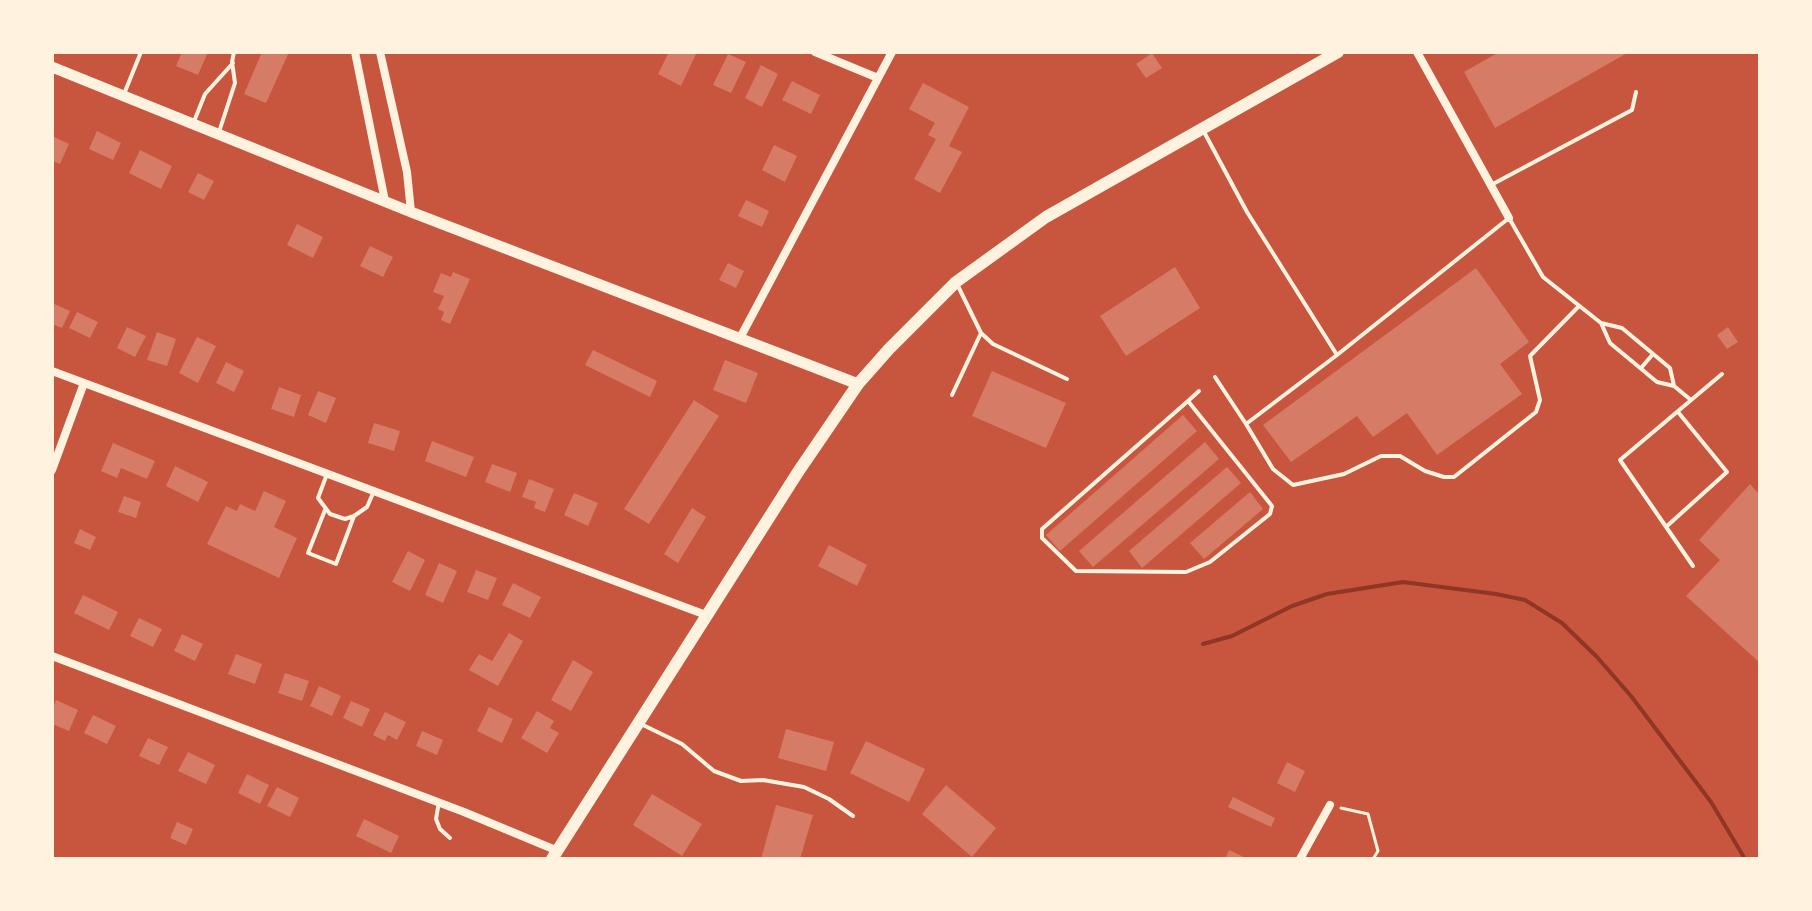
<!DOCTYPE html>
<html>
<head>
<meta charset="utf-8">
<style>
  body { margin:0 }
  #map { position:relative; width:1812px; height:911px; overflow:hidden; background:#c8553d; font-family:"PT Sans",sans-serif }
  canvas { display:block }
  .frame { position:absolute; inset:0; border:54px solid #fff3e0; pointer-events:none }
</style>
</head>
<body>
<div id="map">
<canvas width="1812" height="911"></canvas>
<div class="frame"></div>
</div>
<script>
const ctx = document.querySelector('canvas').getContext('2d');
ctx.lineJoin = 'round';
const poly = rows => new Path2D(rows.map(r => 'M' + r).join(''));
function trace(path, color, width, dash) { ctx.strokeStyle = color; ctx.lineWidth = width; ctx.lineCap = dash ? 'butt' : 'round'; ctx.setLineDash(dash || []); ctx.stroke(path); }
function paint(path, color) { ctx.fillStyle = color; ctx.fill(path, 'evenodd'); }
trace(poly([
  [1203,644,1232,636,1292,606,1327,594,1403,582,1496,594,1525,600,1562,623,1597,657,1631,696,1711,802,1745,859]
]), '#8f3625', 4);
paint(poly([
  [182,52,208,52,198,75,176,66],
  [262,52,289,52,266,103,244,94],
  [669,52,691,52,696,54,681,86,658,74],
  [1499,52,1629,52,1495,128,1464,72],
  [1152,53,1162,68,1146,78,1136,64],
  [728,54,746,62,731,93,713,85],
  [761,65,778,74,762,107,745,98],
  [792,81,820,95,811,114,782,100],
  [923,83,969,107,949,146,962,152,940,193,914,179,936,139,928,135,935,123,909,109],
  [97,131,121,143,113,160,89,149],
  [52,136,69,144,60,164,52,161],
  [774,145,797,156,785,182,762,170],
  [140,150,172,166,161,189,129,173],
  [198,173,214,181,204,200,188,192],
  [746,200,769,211,762,227,738,216],
  [297,224,323,237,313,258,287,245],
  [370,246,393,257,383,277,360,266],
  [728,263,744,271,736,288,719,280],
  [1175,267,1200,308,1126,356,1100,316],
  [1476,268,1529,342,1500,364,1522,394,1437,455,1407,413,1373,437,1357,416,1291,462,1263,425],
  [453,272,470,279,450,324,441,320,444,312,438,309,444,296,433,292,441,273,451,277],
  [52,303,70,311,62,328,52,324],
  [77,312,98,322,90,338,69,328],
  [127,327,146,336,135,357,117,348],
  [1728,327,1738,342,1727,349,1717,335],
  [157,332,176,339,167,366,147,360],
  [197,337,216,346,198,383,179,373],
  [593,350,657,381,650,397,585,365],
  [725,360,758,373,746,403,713,390],
  [226,362,244,371,234,392,216,383],
  [992,371,1066,403,1046,448,972,416],
  [279,387,301,395,294,417,271,409],
  [318,391,336,398,326,423,308,415],
  [694,400,719,416,649,524,624,509],
  [1183,415,1197,431,1060,551,1046,535],
  [374,423,400,431,394,451,368,443],
  [432,441,474,457,466,477,425,461],
  [1205,442,1219,459,1093,567,1079,551],
  [113,443,155,461,147,479,121,468,117,478,101,471],
  [492,464,517,473,510,492,485,482],
  [175,466,208,482,198,502,166,486],
  [1227,467,1241,483,1142,568,1129,551],
  [529,479,554,489,545,512,534,508,536,502,522,497],
  [1750,484,1760,495,1760,663,1686,596,1720,560,1699,540],
  [264,491,286,501,274,527,297,538,279,578,207,544,226,506,237,511,240,504,255,511],
  [1250,492,1263,509,1204,559,1190,543],
  [574,493,598,503,588,526,564,515],
  [124,496,141,502,136,518,118,512],
  [692,508,706,517,678,563,664,554],
  [80,529,96,537,90,550,74,543],
  [829,545,867,565,857,586,818,566],
  [408,551,425,560,410,591,392,582],
  [439,563,457,571,443,603,425,595],
  [476,570,497,578,488,600,467,592],
  [513,583,541,597,530,618,502,605],
  [83,595,118,612,109,630,74,613],
  [139,618,162,629,153,647,130,636],
  [509,633,523,641,498,686,469,670,479,654,492,661],
  [182,634,203,644,195,661,174,651],
  [236,654,262,664,255,684,228,674],
  [573,660,593,672,571,711,551,700],
  [285,673,309,681,302,701,278,693],
  [319,686,341,696,332,716,310,706],
  [56,700,78,710,69,731,52,724,52,710],
  [351,701,370,709,362,727,343,718],
  [489,707,513,719,502,743,477,731],
  [537,711,554,721,550,728,559,733,547,753,521,738],
  [385,712,406,722,397,740,388,735,385,741,373,735],
  [93,715,116,726,107,744,84,733],
  [786,729,834,742,826,771,778,758],
  [422,731,443,740,437,755,416,746],
  [148,738,168,747,159,765,139,756],
  [866,741,925,769,909,802,850,773],
  [188,752,215,765,206,784,178,771],
  [1287,762,1305,771,1295,792,1277,783],
  [247,774,269,785,260,804,238,793],
  [946,785,996,828,972,857,922,814],
  [277,787,299,798,290,817,267,806],
  [652,794,702,824,682,856,633,825],
  [1233,797,1275,818,1271,827,1228,807],
  [776,805,813,815,800,859,761,859],
  [364,819,399,836,391,853,356,836],
  [177,822,193,829,186,845,170,838],
  [1229,850,1248,859,1225,859]
]), '#d67c66');
trace(poly([
  [1341,808,1368,814,1378,851,1373,859]
]), '#fff3e0', 3);
trace(poly([
  [124,94,141,52],
  [193,124,205,94,233,63],
  [1203,130,1247,212,1337,355,1509,218,1543,277,1601,323,1622,328,1670,368,1674,386],
  [219,132,235,83,232,62,234,52],
  [1491,185,1632,110,1636,92],
  [1601,323,1610,343,1657,382,1674,386,1691,400],
  [981,333,993,344,1067,379],
  [1337,355,1246,424,1273,469,1293,485,1344,474,1381,456,1400,456,1425,471,1444,477,1454,477,1536,412,1540,400,1530,356,1579,306],
  [1641,368,1653,354],
  [1215,377,1246,424],
  [952,395,981,333,957,284],
  [1188,401,1272,506,1270,514,1210,562,1186,572,1076,571,1042,538,1042,529,1188,401,1199,391],
  [327,474,318,498,330,514,345,519,354,516,367,507,374,491],
  [325,510,308,553,336,564,354,516],
  [1667,526,1727,472,1678,412],
  [1693,566,1620,460,1722,374],
  [641,724,682,744,714,771,741,781,763,780,804,787,829,799,853,816],
  [439,802,436,819,440,829,450,838]
]), '#fff3e0', 4);
trace(poly([
  [355,52,385,201],
  [380,52,407,172,411,212],
  [815,52,878,78],
  [1417,52,1509,218],
  [740,338,892,52],
  [52,371,706,615],
  [52,470,84,383],
  [52,656,464,812,558,851],
  [1300,859,1330,805]
]), '#fff3e0', 8);
trace(poly([
  [52,67,411,212,858,384]
]), '#fff3e0', 11);
trace(poly([
  [552,859,798,472,858,384,889,349,956,282,1046,217,1338,52]
]), '#fff3e0', 12);
</script>
</body>
</html>
